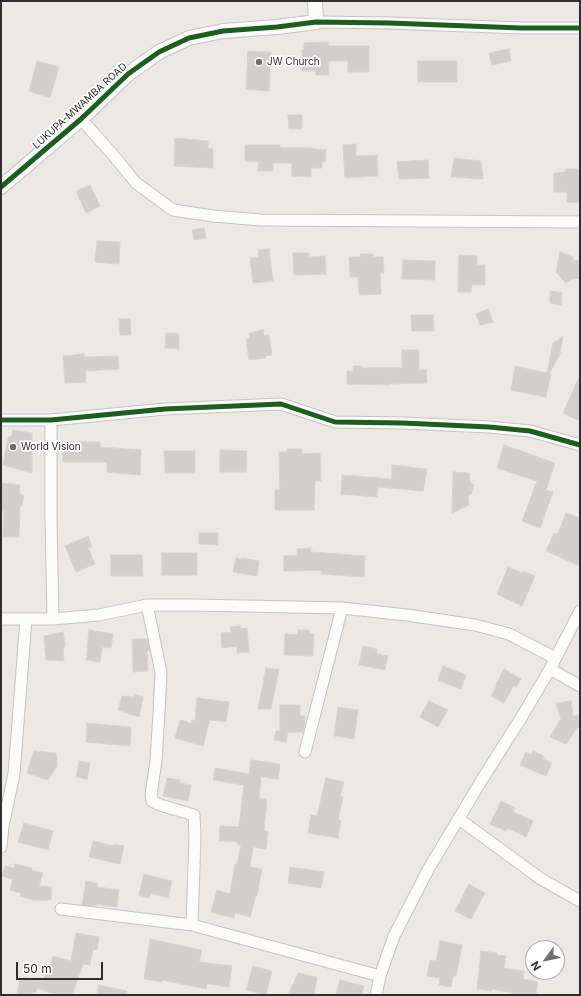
<!DOCTYPE html>
<html>
<head>
<meta charset="utf-8">
<style>
  body { margin:0 }
  #map { position:relative; width:581px; height:996px; overflow:hidden; background:#ece8e4; font-family:Inter,sans-serif }
  canvas { display:block }
  .frame { position:absolute; inset:0; border:2px solid #2e2e2e; pointer-events:none }
  .north { position:absolute; left:525px; top:940px; width:40px; height:40px; box-sizing:border-box; background:#fff; border:1px solid #ababab; border-radius:50%; rotate:237deg; font-size:11px; font-weight:700; line-height:16px; text-align:center; color:#2e2e2e }
  .north::after { content:''; display:block; margin:auto; width:14px; height:18px; background:#706f6e; clip-path:polygon(50% 0,100% 100%,50% 72%,0 100%) }
  .scale { position:absolute; left:16px; top:962px; width:87px; height:18px; box-sizing:border-box; border:2px solid #2e2e2e; border-top:0; padding-left:5px; font-size:12px; line-height:14px; white-space:nowrap; color:#2e2e2e; -webkit-text-stroke:3px #fff; paint-order:stroke }
</style>
</head>
<body>
<div id="map">
<canvas width="581" height="996"></canvas>
<div class="frame"></div>
<div class="north">N</div>
<div class="scale">50 m</div>
</div>
<script>
const ctx = document.querySelector('canvas').getContext('2d');
ctx.lineJoin = 'round';
function paint(path, color) { ctx.fillStyle = color; ctx.fill(path, 'evenodd'); }
const poly = rows => new Path2D(rows.map(r => 'M' + r).join(''));
function trace(path, color, width, dash) { ctx.strokeStyle = color; ctx.lineWidth = width; ctx.lineCap = dash ? 'butt' : 'round'; ctx.setLineDash(dash || []); ctx.stroke(path); }
function write(font, color, halo, rows, align = 'center') {
  ctx.font = font + ' Inter,sans-serif'; ctx.lineWidth = 3.5; ctx.setLineDash([]); ctx.textBaseline = 'middle'; ctx.strokeStyle = halo; ctx.fillStyle = color; for (const [text, x, y, turn = 0] of rows) {
    ctx.save(); ctx.translate(x, y); ctx.rotate((+turn || 0) * Math.PI / 180); ctx.textAlign = isNaN(turn) ? turn : align; if (halo) ctx.strokeText(text, 0, 0); ctx.fillText(text, 0, 0); ctx.restore();
  }
}
const building = poly([
  [328,42,328,46,369,46,369,72,348,72,348,61,328,61,329,75,316,75,316,71,302,71,302,50,304,50,304,43,328,42],
  [509,49,511,61,492,65,489,53,509,49],
  [248,51,271,52,269,91,246,89,248,51],
  [37,61,59,67,50,98,29,91,37,61],
  [418,61,457,61,457,82,418,82,418,61],
  [288,115,302,115,302,129,289,129,288,115],
  [175,138,208,141,208,148,213,149,213,168,174,166,175,138],
  [356,144,356,156,377,155,378,176,345,178,343,145,356,144],
  [245,145,280,145,280,148,309,148,326,150,325,162,322,162,322,168,311,168,311,177,292,176,292,163,273,163,273,171,258,171,259,162,245,161,245,145],
  [454,158,481,161,483,179,451,177,454,158],
  [428,160,429,178,399,179,397,162,428,160],
  [566,169,578,169,579,172,580,171,580,198,579,203,567,202,567,192,554,192,554,173,565,172,566,169],
  [90,185,100,206,86,213,76,191,90,185],
  [204,228,206,238,194,240,192,230,204,228],
  [97,241,120,242,119,264,95,262,97,241],
  [269,249,273,281,253,283,250,258,259,257,258,250,269,249],
  [560,252,573,257,573,261,580,260,580,279,574,278,566,283,556,272,560,252],
  [293,253,309,253,309,257,325,256,326,274,294,275,293,253],
  [360,254,373,254,373,257,383,257,384,273,380,273,381,294,359,295,358,277,350,277,349,257,361,257,360,254],
  [459,255,477,256,477,265,485,265,485,285,472,285,471,292,458,292,459,255],
  [403,260,435,261,435,280,402,279,403,260],
  [550,291,562,293,561,305,550,303,550,291],
  [488,309,493,322,480,325,476,314,488,309],
  [411,315,433,315,434,331,412,331,411,315],
  [119,319,130,319,131,335,120,335,119,319],
  [263,330,264,336,269,335,272,355,265,356,265,358,249,360,246,339,250,338,249,333,263,330],
  [166,333,179,334,179,349,165,348,166,333],
  [563,336,560,354,549,374,551,374,546,397,511,390,515,366,547,373,553,343,563,336],
  [402,350,419,350,419,370,426,370,427,383,389,384,389,385,347,384,347,371,353,371,353,366,362,366,362,368,402,368,402,350],
  [84,354,84,357,118,356,119,369,85,371,86,382,65,383,63,356,84,354],
  [580,375,580,421,563,413,580,375],
  [13,430,32,433,32,473,3,465,8,438,12,435,13,430],
  [63,442,100,442,100,447,141,450,140,475,107,472,107,462,63,462,63,442],
  [504,445,555,463,546,490,553,492,540,528,522,521,537,481,497,468,504,445],
  [287,449,302,449,302,454,320,453,321,481,315,481,314,510,275,510,275,490,280,490,279,452,287,452,287,449],
  [220,450,247,451,246,472,220,472,220,450],
  [164,451,195,451,195,473,165,473,164,451],
  [392,465,427,469,423,491,378,487,377,497,341,494,342,475,392,479,392,465],
  [453,472,469,473,470,483,474,485,471,494,468,495,469,505,452,513,453,472],
  [1,483,20,485,19,493,24,495,22,506,20,506,19,537,3,537,4,511,1,511,1,483],
  [566,513,580,518,580,566,546,551,554,533,558,534,566,513],
  [199,533,218,533,218,545,199,544,199,533],
  [88,536,92,547,88,548,95,564,76,572,65,546,88,536],
  [311,548,311,552,365,556,364,577,321,574,321,570,284,571,284,556,297,555,297,549,311,548],
  [162,553,197,553,197,575,162,575,162,553],
  [111,555,142,555,143,576,111,576,111,555],
  [236,558,243,559,243,558,259,561,257,576,233,572,236,558],
  [508,567,522,573,523,571,535,576,522,606,497,594,508,567],
  [240,626,240,629,247,628,249,652,237,653,237,646,222,648,221,633,231,632,230,627,240,626],
  [89,630,113,634,111,648,102,647,100,662,86,660,89,630],
  [298,630,309,630,309,633,314,634,313,656,284,655,285,634,298,635,298,630],
  [63,632,65,645,63,650,64,661,46,660,44,636,63,632],
  [132,639,147,639,150,651,147,651,148,671,133,672,132,639],
  [363,646,377,649,376,654,388,656,385,670,359,665,363,646],
  [443,666,466,675,461,689,438,680,443,666],
  [266,668,279,670,271,709,258,709,266,668],
  [504,669,521,679,516,687,514,685,504,703,491,696,497,685,496,684,504,669],
  [135,694,143,697,139,717,118,710,122,696,133,697,135,694],
  [197,698,229,702,226,722,210,720,203,746,175,738,180,720,191,723,192,720,195,721,197,698],
  [429,701,448,710,438,727,420,717,429,701],
  [571,701,573,716,580,715,580,727,577,728,566,744,550,737,561,719,556,703,571,701],
  [280,705,300,705,300,716,305,716,305,723,303,732,285,732,288,732,286,742,274,740,276,731,280,731,280,705],
  [338,707,358,710,354,739,334,736,338,707],
  [87,723,131,727,130,746,86,742,87,723],
  [34,751,56,753,57,766,48,780,27,773,34,751],
  [533,751,544,756,543,759,552,763,546,776,520,765,526,752,531,755,533,751],
  [251,760,280,764,278,779,261,777,259,798,267,799,264,831,268,832,266,849,253,847,250,867,262,869,257,896,256,896,250,917,235,913,234,918,211,912,217,890,230,894,235,864,237,865,241,845,238,845,238,842,219,841,220,826,239,827,244,785,213,780,215,768,249,774,251,760],
  [79,761,90,763,87,779,76,777,79,761],
  [167,778,180,780,179,783,191,785,188,801,163,796,167,778],
  [326,778,344,782,340,796,343,797,338,820,341,820,338,838,308,833,311,815,317,816,326,778],
  [501,801,515,808,513,812,533,821,526,837,507,828,506,831,490,824,501,801],
  [24,823,53,831,48,850,18,842,24,823],
  [93,841,114,846,114,844,124,846,120,864,89,857,93,841],
  [15,864,32,868,31,870,43,873,39,886,52,887,51,900,34,900,20,896,21,893,10,890,13,879,2,876,5,866,14,868,15,864],
  [290,867,324,872,321,888,288,883,290,867],
  [144,874,172,881,168,898,151,893,149,898,139,895,144,874],
  [86,881,97,883,97,887,119,890,117,907,97,904,96,906,82,905,86,881],
  [469,884,485,893,471,919,455,911,469,884],
  [76,933,99,937,97,950,93,949,90,965,83,964,72,995,57,995,37,988,36,993,32,992,32,995,17,995,20,977,43,981,49,965,50,966,53,956,71,961,76,933],
  [150,939,202,950,199,962,232,966,229,987,207,984,206,989,162,980,162,982,144,979,150,939],
  [440,941,462,945,456,976,453,976,451,987,439,985,440,978,427,976,430,960,436,961,440,941],
  [481,951,497,953,497,955,506,956,504,968,524,971,523,979,538,982,536,995,512,995,513,993,492,989,492,991,477,989,481,951],
  [253,966,272,971,266,995,246,990,253,966],
  [298,973,317,977,314,995,288,995,298,973],
  [340,980,364,986,361,995,336,995,340,980],
  [99,985,127,991,126,995,97,995,99,985]
]);
paint(building, '#d1cecb');
trace(building, '#d7d4d0', 1);
const minor = poly([
  [316,22,389,23,521,28,580,28],
  [81,119,114,156,136,183,173,210,213,216,261,220,580,222],
  [1,420,51,420,165,409,281,404,335,422,403,423,489,427,530,431,580,445],
  [51,420,51,520,53,619],
  [147,605,161,672,159,713,156,761,151,795,152,801,160,805,194,815,195,836,192,925],
  [1,619,53,619,99,615,147,605,194,605,342,608,407,615,475,625,509,634,555,658],
  [550,669,580,686],
  [305,752,342,608],
  [459,819,541,879,580,901],
  [1,847,3,826,14,774,26,619],
  [61,909,192,925,380,976],
  [376,995,380,976,394,936,429,868,483,778,521,718,550,669,580,611]
]);
const tertiary = poly([
  [1,187,81,119,128,74,159,52,189,38,223,31,277,27,316,22,315,1]
]);
trace(minor, '#c5c4c5', 13);
trace(tertiary, '#c5c4c5', 16);
trace(minor, '#fcfcfb', 11);
trace(tertiary, '#fcfcfb', 14);
trace(poly([
  [1,187,81,119,128,74,159,52,189,38,223,31,277,27,316,22,389,23,521,28,580,28],
  [1,420,51,420,165,409,281,404,335,422,403,423,489,427,530,431,580,445]
]), '#1b5e20', 5);
for (const [x, y, r, color] of [
  [259,62,4,"#706f6e"],
  [13,447,4,"#706f6e"]
]) { const dot = new Path2D(); dot.arc(x, y, r, 0, 2 * Math.PI); ctx.fillStyle = color; ctx.fill(dot); trace(dot, '#fff', 1.5); }
write('10px', '#2e2e2e', '#fff', [
  ["JW Church",267,62],
  ["World Vision",21,447]
], 'left');
write('10px', '#2e2e2e', '#fff', [
  ["LUKUPA-MWAMBA ROAD",80,106,-42]
]);
</script>
</body>
</html>
